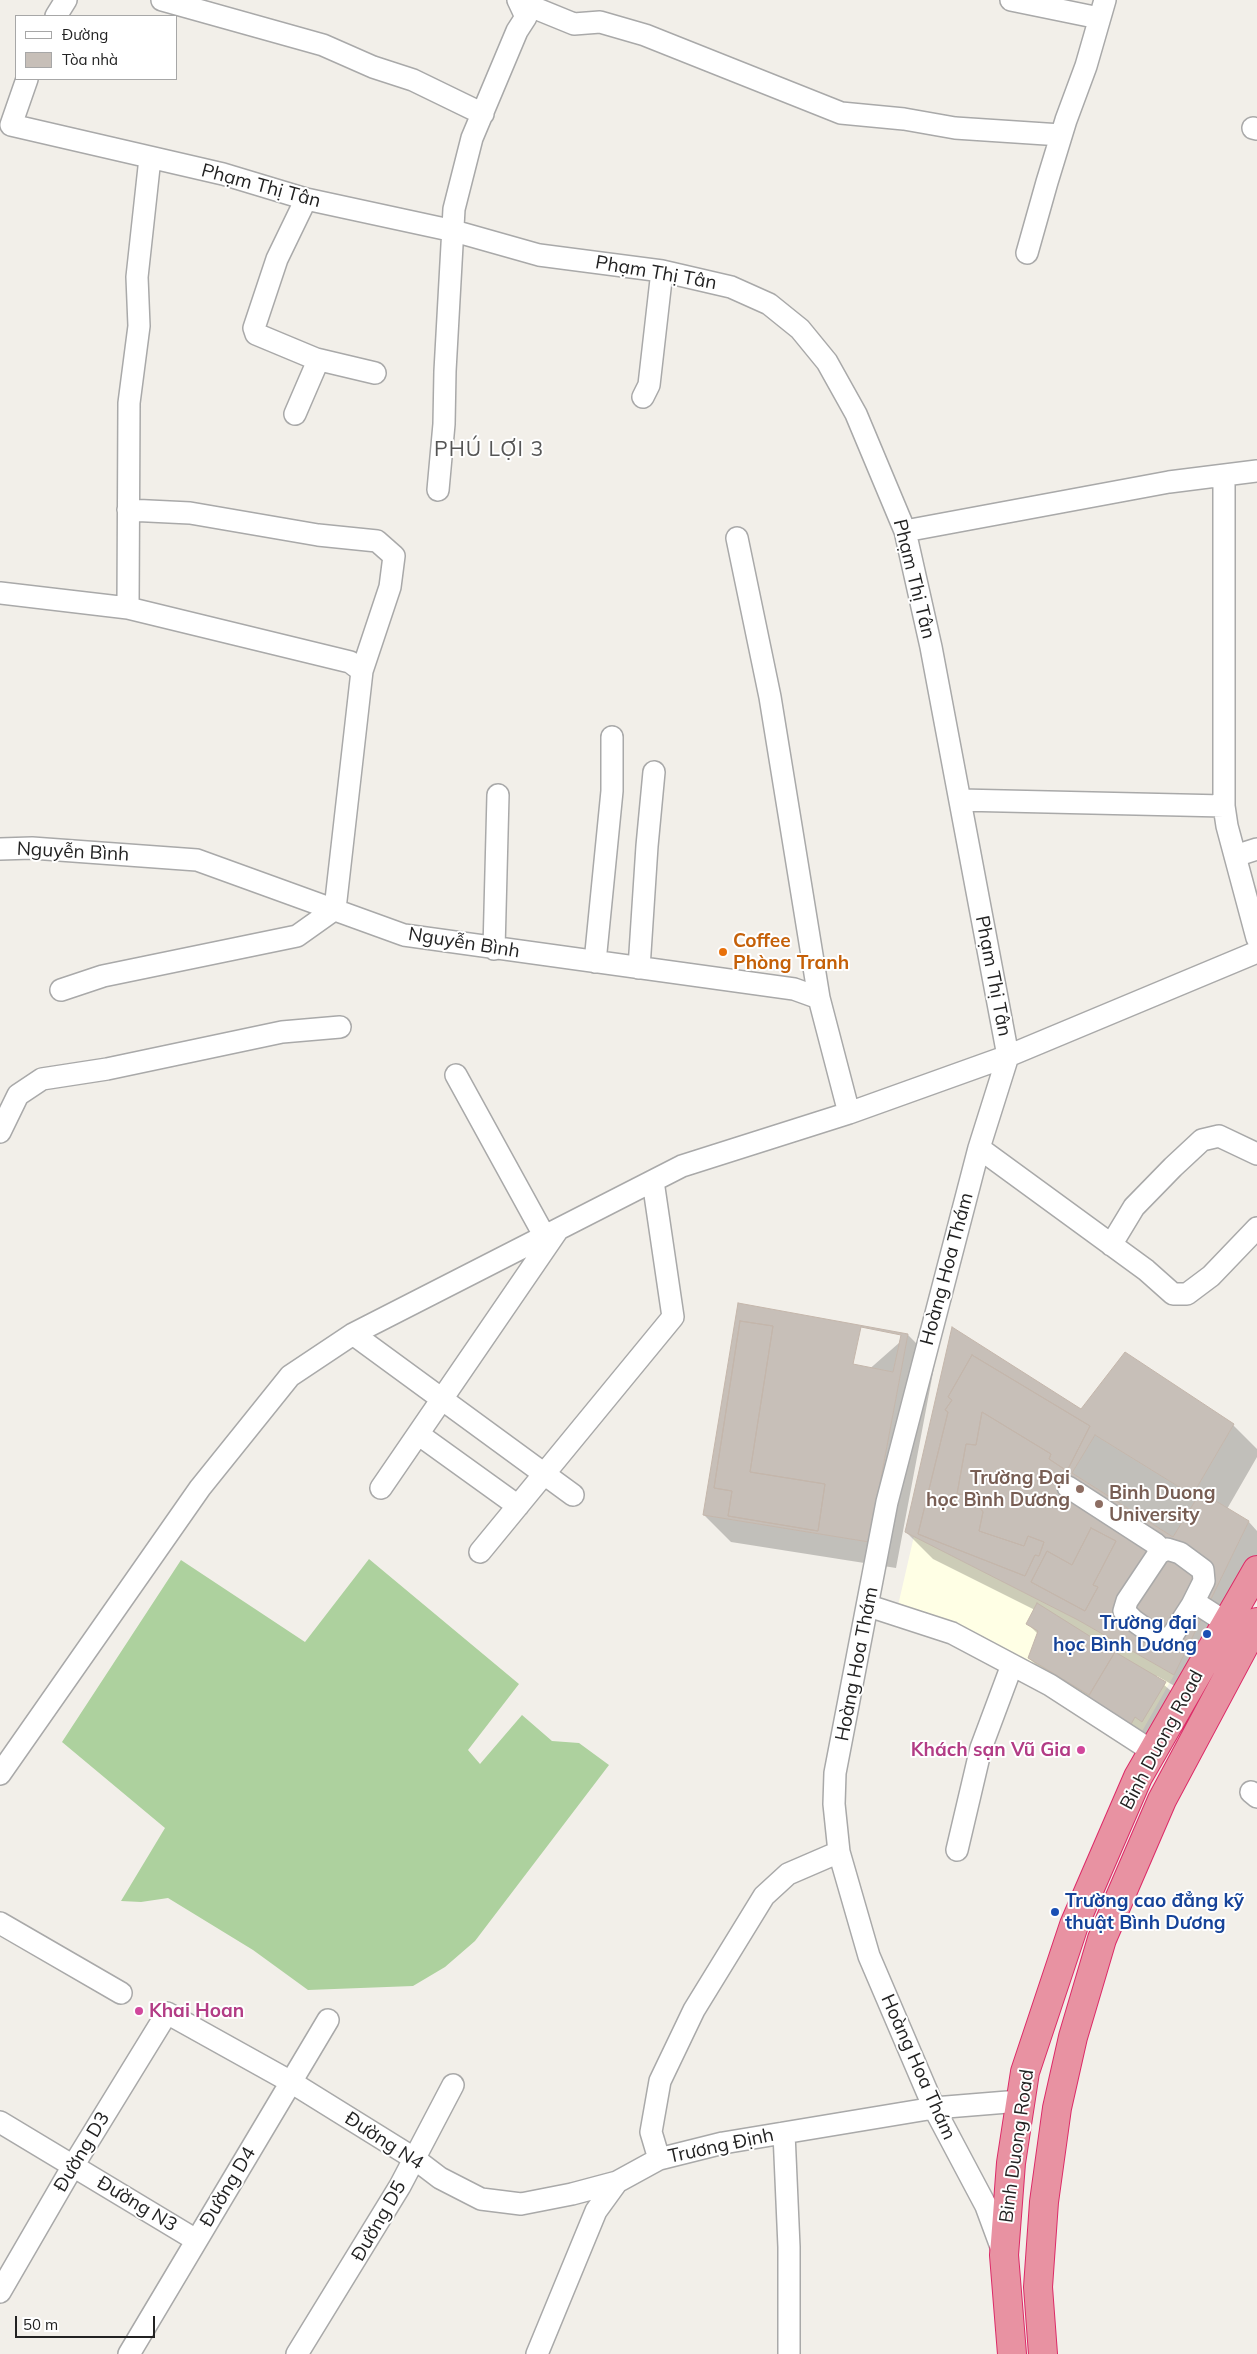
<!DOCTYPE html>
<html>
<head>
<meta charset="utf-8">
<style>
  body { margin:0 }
  #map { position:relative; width:1257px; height:2354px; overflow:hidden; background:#f2efe9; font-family:Mulish,sans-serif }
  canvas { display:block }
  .legend { position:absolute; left:15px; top:15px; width:162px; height:65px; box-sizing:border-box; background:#fff; border:1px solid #a7a7a7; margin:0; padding:6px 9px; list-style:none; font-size:15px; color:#222 }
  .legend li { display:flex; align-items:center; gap:10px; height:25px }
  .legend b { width:25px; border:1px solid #a7a7a7 }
  .scale { position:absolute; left:15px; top:2316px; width:140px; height:22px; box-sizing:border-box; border:2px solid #222; border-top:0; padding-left:6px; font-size:15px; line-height:18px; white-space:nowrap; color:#222; -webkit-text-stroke:4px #fff; paint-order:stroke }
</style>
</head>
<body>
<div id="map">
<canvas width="1257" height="2354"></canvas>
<ul class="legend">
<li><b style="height:6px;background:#fff"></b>Đường</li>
<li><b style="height:14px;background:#c7bfb8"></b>Tòa nhà</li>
</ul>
<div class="scale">50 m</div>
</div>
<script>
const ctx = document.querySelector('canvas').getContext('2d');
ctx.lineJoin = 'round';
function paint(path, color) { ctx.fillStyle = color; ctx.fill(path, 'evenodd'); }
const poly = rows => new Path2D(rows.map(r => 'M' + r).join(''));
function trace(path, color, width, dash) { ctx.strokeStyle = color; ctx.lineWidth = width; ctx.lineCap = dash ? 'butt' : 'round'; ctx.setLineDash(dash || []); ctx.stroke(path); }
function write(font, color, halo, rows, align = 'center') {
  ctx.font = font + ' Mulish,sans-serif'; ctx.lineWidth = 4; ctx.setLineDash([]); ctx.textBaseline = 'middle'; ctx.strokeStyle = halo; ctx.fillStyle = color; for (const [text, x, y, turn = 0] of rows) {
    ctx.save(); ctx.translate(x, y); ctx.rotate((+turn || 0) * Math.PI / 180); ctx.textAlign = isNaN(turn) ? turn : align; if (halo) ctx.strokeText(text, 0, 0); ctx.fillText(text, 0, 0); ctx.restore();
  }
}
paint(poly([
  [914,1536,1078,1620,1174,1675,1141,1733,897,1610]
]), '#ffffe5');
paint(poly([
  [369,1559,519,1684,468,1750,480,1764,522,1715,552,1741,579,1743,609,1765,475,1941,445,1967,413,1986,308,1990,253,1950,168,1898,141,1902,121,1901,165,1828,62,1742,181,1560,305,1642]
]), '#add19e');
paint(poly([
  [908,1335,935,1362,896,1568,731,1542,704,1515],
  [1082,1411,1233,1425,1257,1449,1257,1457,1227,1509,1249,1522,1257,1531,1257,1587,1201,1701,1157,1676,1156,1678,1178,1697,1149,1730,1142,1743,1043,1672,1029,1658,1038,1634,1027,1623,1035,1610,933,1559,906,1532]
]), '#0003');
const building = poly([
  [738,1303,908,1334,869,1542,703,1515,738,1303],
  [740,1321,773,1326,750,1472,825,1484,818,1531,728,1516,732,1491,714,1488,740,1321],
  [740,1321,773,1326,750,1472,825,1484,818,1531,728,1516,732,1491,714,1488,740,1321],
  [861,1327,901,1335,893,1372,853,1364,861,1327],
  [952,1327,1081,1409,1125,1352,1234,1424,1196,1489,1249,1521,1174,1675,1078,1620,905,1532,952,1327],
  [972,1355,1090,1426,1067,1471,1049,1459,1051,1454,982,1412,976,1445,966,1444,957,1494,972,1495,983,1512,979,1531,1024,1546,1028,1536,1044,1542,1039,1556,1035,1555,1025,1576,918,1534,948,1412,945,1410,952,1400,948,1397,972,1355],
  [1091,1528,1116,1541,1093,1585,1098,1587,1085,1611,1031,1582,1047,1551,1072,1565,1091,1528],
  [972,1355,1090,1426,1067,1471,1049,1459,1051,1454,982,1412,976,1445,966,1444,957,1494,972,1495,983,1512,979,1531,1024,1546,1028,1536,1044,1542,1039,1556,1035,1555,1025,1576,918,1534,948,1412,945,1410,952,1400,948,1397,972,1355],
  [1095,1435,1197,1498,1173,1537,1072,1473,1095,1435],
  [1091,1528,1116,1541,1093,1585,1098,1587,1085,1611,1031,1582,1047,1551,1072,1565,1091,1528],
  [1037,1603,1115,1652,1089,1695,1028,1658,1038,1631,1026,1624,1037,1603],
  [1115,1652,1166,1682,1142,1722,1135,1717,1128,1730,1084,1704,1115,1652]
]);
paint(building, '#c7bfb8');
trace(building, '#c4b6ab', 1);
const minor = poly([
  [162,0,323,45,373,67,413,80,483,114],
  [1011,0,1099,18],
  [520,2,574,24,600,22,645,35,841,113,904,119,955,128,1061,135],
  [56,16,66,0],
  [27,79,11,125,223,174,306,199,454,231,539,255,662,271,731,287,769,304,800,329,827,362,856,414,905,531,931,647,1008,1056,979,1148,887,1502,835,1773,834,1804,839,1852,869,1956,934,2108,986,2206,1003,2252],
  [1253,128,1257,129],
  [1027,253,1047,182,1066,120,1086,66,1105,0],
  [316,359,375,373],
  [643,397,649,385,662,271],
  [295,414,317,363,316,359,256,334,254,328,277,259,306,199],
  [1224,475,1224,806,1227,826,1257,938],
  [438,490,444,424,445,371,454,209,472,138,517,31,526,17,518,0],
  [128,510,190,513,318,535,377,541,394,556,390,587,362,671],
  [905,531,1169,482,1257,471],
  [737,538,770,697,819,998],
  [0,593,128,608,350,662,362,671,335,909,297,936,103,976,61,990],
  [128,608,129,403,139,326,137,277,150,158],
  [960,800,1224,806],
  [0,849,32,848,197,860,404,935,794,989,819,998,849,1113],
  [1235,856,1257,849],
  [494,949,498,795],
  [595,962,612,791,612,737],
  [639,968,647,846,654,772],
  [456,1075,545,1237],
  [0,1132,18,1095,42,1079,107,1069,282,1032,340,1027],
  [979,1148,1146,1270,1173,1294,1187,1294,1211,1276,1257,1228],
  [1111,1245,1134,1207,1173,1167,1202,1140,1219,1136,1257,1154],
  [353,1334,573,1495],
  [418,1434,518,1506],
  [1068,1487,1156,1544,1159,1553,1127,1601,1124,1611,1133,1620,1154,1635,1164,1639,1172,1636,1192,1605,1199,1605,1227,1623],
  [381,1488,557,1231],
  [480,1552,673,1317,653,1181],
  [1159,1553,1167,1549,1180,1553,1203,1570,1204,1581,1192,1605],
  [869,1606,952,1633,1050,1685,1152,1751],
  [0,1774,200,1488,290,1376,353,1334,682,1166,849,1113,1008,1056,1257,952],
  [1251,1792,1257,1797],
  [957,1850,981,1748,1012,1665],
  [0,1923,121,1993],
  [0,2122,196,2240],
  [784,2133,789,2247,789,2354],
  [659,2159,651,2132,660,2081,694,2010,764,1896,788,1874,839,1852],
  [0,2292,73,2166,167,2013,291,2082,415,2159,440,2178,481,2199,521,2204,572,2194,617,2182],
  [129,2354,328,2020],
  [297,2354,400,2186,453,2085],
  [537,2354,596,2211,617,2182,659,2159,723,2143,934,2108,1020,2101]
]);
const highway = poly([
  [1012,2354,1004,2255,1011,2163,1025,2072,1074,1925,1138,1777,1257,1570],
  [1043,2354,1038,2287,1044,2202,1057,2108,1073,2037,1102,1939,1162,1800,1257,1622]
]);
trace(minor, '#a9a9a9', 24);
trace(highway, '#dc2a67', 30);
trace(minor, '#fff', 21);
trace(highway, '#e892a2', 28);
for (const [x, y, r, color] of [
  [723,952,5,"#e8710a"],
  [1080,1489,5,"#8d6e63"],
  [1099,1504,5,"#8d6e63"],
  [1207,1634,5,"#1a4fb4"],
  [1081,1750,5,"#d1479c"],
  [1055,1912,5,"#1a4fb4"],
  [139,2011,5,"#d1479c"]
]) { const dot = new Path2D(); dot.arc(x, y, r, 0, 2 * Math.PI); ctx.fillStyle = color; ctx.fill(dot); trace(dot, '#fff', 2); }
write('19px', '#222', '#fff', [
  ["Phạm Thị Tân",261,186,15],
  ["Phạm Thị Tân",656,273,10],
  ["Phạm Thị Tân",914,579,76],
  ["Nguyễn Bình",73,852,3],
  ["Nguyễn Bình",464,943,9],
  ["Phạm Thị Tân",993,976,79],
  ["Hoàng Hoa Thám",947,1269,-75],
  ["Hoàng Hoa Thám",857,1664,-79],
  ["Binh Duong Road",1162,1740,-62],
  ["Hoàng Hoa Thám",918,2067,66],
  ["Đường N4",384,2141,33],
  ["Trương Định",721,2146,-12],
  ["Binh Duong Road",1017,2146,-82],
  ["Đường D3",82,2152,-59],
  ["Đường D4",228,2187,-59],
  ["Đường N3",137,2204,31],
  ["Đường D5",379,2221,-60]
]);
write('bold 19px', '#c56008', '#fff', [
  ["Coffee",733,941],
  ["Phòng Tranh",733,963]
], 'left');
write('bold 19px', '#785e54', '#fff', [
  ["Trường Đại",1070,1478],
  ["học Bình Dương",1070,1500],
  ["Binh Duong",1109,1493,"left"],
  ["University",1109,1515,"left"]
], 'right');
write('bold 19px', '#164399', '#fff', [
  ["Trường đại",1197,1623],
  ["học Bình Dương",1197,1645],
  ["Trường cao đẳng kỹ",1065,1901,"left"],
  ["thuật Bình Dương",1065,1923,"left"]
], 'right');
write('bold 19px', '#b23c85', '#fff', [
  ["Khách sạn Vũ Gia",1071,1750],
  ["Khai Hoan",149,2011,"left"]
], 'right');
ctx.letterSpacing = '1px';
write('21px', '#555', '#fff', [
  ["PHÚ LỢI 3",489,450]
]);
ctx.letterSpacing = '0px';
</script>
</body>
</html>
